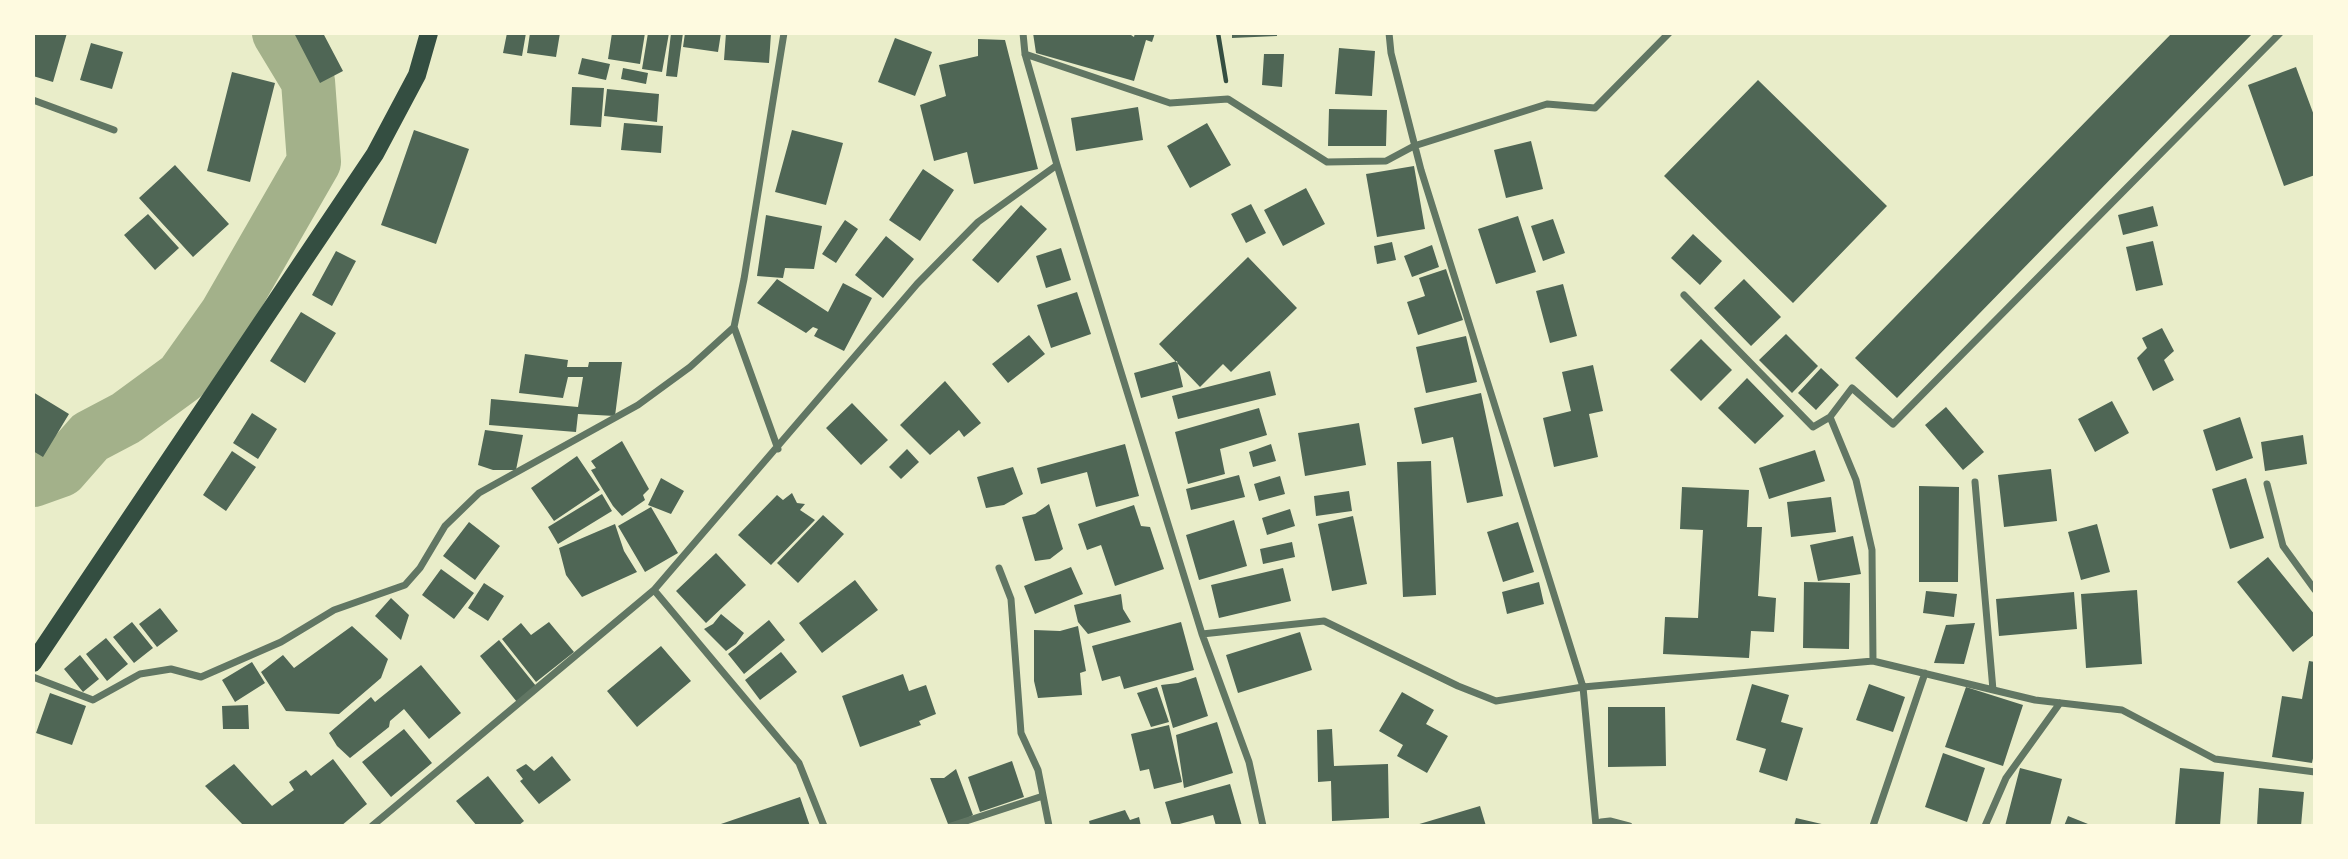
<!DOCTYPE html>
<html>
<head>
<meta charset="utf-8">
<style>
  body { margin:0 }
  #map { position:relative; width:2348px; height:859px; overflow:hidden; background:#e9edc9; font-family:Arial,sans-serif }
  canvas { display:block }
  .frame { position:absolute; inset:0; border:35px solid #fefae0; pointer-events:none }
</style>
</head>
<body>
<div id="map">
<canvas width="2348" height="859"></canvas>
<div class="frame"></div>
</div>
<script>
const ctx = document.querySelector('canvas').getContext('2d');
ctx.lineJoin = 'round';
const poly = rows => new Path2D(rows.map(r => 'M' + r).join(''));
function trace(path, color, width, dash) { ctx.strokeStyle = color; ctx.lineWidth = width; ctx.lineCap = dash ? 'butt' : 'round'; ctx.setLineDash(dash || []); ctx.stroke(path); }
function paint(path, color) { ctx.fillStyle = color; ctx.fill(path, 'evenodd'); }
trace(poly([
  [33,480,61,470,90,437,126,418,182,377,226,315,314,162,308,81,279,33]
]), '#a3b18a', 54);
paint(poly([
  [33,33,67,33,53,82,33,76],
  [294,33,323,33,343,71,320,83],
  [507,33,526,33,522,56,503,53],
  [530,33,560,33,556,57,527,53],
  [612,33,645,33,640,64,608,59],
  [648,33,669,33,662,72,642,69],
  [671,33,683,33,677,77,666,76],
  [685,33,721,33,718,52,683,47],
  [726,33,771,33,769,63,724,60],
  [1033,33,1128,33,1134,37,1135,33,1155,33,1152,42,1146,40,1134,81,1036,53],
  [1232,33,1277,33,1277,36,1232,38],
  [2172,33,2253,33,1897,398,1855,358],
  [895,38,932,52,915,96,878,82],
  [978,39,1005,40,1038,169,974,184,967,152,934,161,920,105,946,96,939,65,978,56],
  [91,43,123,52,112,89,80,80],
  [1339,48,1375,51,1372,96,1335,94],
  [1264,54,1284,54,1282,87,1262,85],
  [582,58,610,64,606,80,578,74],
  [2296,67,2315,118,2315,175,2284,186,2248,85],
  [623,68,648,73,646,84,621,79],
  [232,72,275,83,250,182,207,171],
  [1758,80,1887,206,1793,303,1664,176],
  [572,87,604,88,601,127,570,125],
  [607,89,659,94,657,122,604,116],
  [1138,107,1143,140,1076,151,1071,118],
  [1329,109,1387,110,1386,146,1328,146],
  [624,123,663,126,661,153,621,150],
  [1207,123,1231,165,1190,188,1167,146],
  [414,130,469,149,436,244,381,225],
  [792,130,843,143,826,205,775,192],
  [1531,141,1543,189,1506,198,1494,150],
  [175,165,229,224,193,257,139,198],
  [1414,166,1425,229,1377,237,1366,174],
  [923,169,954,190,920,241,889,220],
  [1306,188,1325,224,1283,246,1264,210],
  [1251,204,1266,233,1246,243,1231,214],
  [1021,205,1047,229,998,283,972,260],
  [2153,206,2158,226,2123,235,2118,215],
  [148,214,179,248,155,270,124,235],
  [766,215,822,226,814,269,785,268,783,278,757,276],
  [1518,216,1536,272,1496,284,1478,229],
  [1553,219,1565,253,1543,261,1531,226],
  [845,220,858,229,836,263,822,254],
  [1693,234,1722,261,1700,285,1671,258],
  [886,236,914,259,883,298,855,275],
  [2153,241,2163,285,2136,291,2126,247],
  [1392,242,1396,260,1377,264,1374,246],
  [1432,245,1439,267,1412,277,1404,256],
  [1061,248,1071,280,1046,288,1036,256],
  [336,251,356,261,332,306,312,295],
  [1248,257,1297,308,1231,372,1223,364,1200,387,1159,344],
  [1446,269,1463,320,1418,335,1407,302,1425,296,1419,278],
  [777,279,828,312,843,283,872,298,844,351,814,336,818,329,813,327,806,333,757,303],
  [1744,279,1781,317,1751,346,1714,308],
  [1563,284,1577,336,1550,343,1536,291],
  [1077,292,1091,334,1051,348,1037,305],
  [301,312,336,333,305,383,270,361],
  [2162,328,2174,351,2164,360,2174,380,2153,391,2137,358,2147,348,2142,338],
  [1786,334,1818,366,1792,393,1759,360],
  [1029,335,1045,354,1008,383,992,364],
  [1466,336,1477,382,1426,393,1416,347],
  [1701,339,1732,370,1701,401,1670,370],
  [525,354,568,360,567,367,588,367,589,362,622,362,615,416,578,414,576,432,489,425,491,399,578,407,583,377,568,377,563,398,519,393],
  [1177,361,1183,387,1141,398,1134,373],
  [1593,365,1603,411,1589,414,1598,457,1554,467,1543,418,1571,411,1562,372],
  [1821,368,1839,385,1816,410,1798,393],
  [1270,371,1276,395,1178,419,1172,396],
  [1747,378,1784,416,1755,444,1718,408],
  [945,381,981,423,964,437,959,430,930,455,900,425],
  [33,392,69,414,43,457,33,451],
  [1481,393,1503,496,1467,503,1453,437,1422,444,1414,408],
  [2112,401,2129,433,2095,452,2078,419],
  [852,403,888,440,861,465,826,428],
  [1946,407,1984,452,1963,470,1925,425],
  [1259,408,1267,435,1220,449,1225,474,1188,484,1175,432],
  [252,413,277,429,258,459,233,443],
  [2240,417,2253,458,2216,471,2203,430],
  [1359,423,1366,465,1305,476,1298,433],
  [485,430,523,435,516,470,493,470,478,465],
  [2303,435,2307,464,2265,471,2261,442],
  [622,441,649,489,643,495,645,500,622,516,613,506,591,470,596,468,591,461],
  [1125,444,1139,496,1096,507,1087,472,1041,484,1037,468],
  [1271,444,1276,461,1253,467,1249,452],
  [907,449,919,462,901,479,889,467],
  [1815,450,1825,481,1769,499,1759,468],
  [232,451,256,467,226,511,203,495],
  [577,456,600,490,554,521,531,488],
  [1431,461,1436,595,1403,597,1397,462],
  [1013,467,1023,494,1004,505,986,508,977,477],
  [2051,469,2057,521,2004,527,1998,475],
  [1239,475,1245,497,1191,510,1186,489],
  [1280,476,1285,494,1259,501,1254,484],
  [661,478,684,491,671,514,648,505],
  [2246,478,2264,538,2230,549,2212,489],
  [1919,486,1959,487,1958,582,1919,582],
  [1682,487,1749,490,1747,527,1762,527,1758,596,1776,598,1774,632,1751,631,1749,658,1663,654,1665,617,1698,618,1703,530,1680,529],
  [1349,491,1352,511,1316,516,1314,496],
  [792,493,797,503,805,504,800,510,815,520,771,565,738,535,777,495,783,500],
  [602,494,612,511,558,544,548,527],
  [1831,497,1836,532,1791,537,1787,502],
  [1049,504,1063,549,1050,559,1035,561,1022,517,1035,514],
  [1134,505,1141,526,1150,527,1164,569,1115,586,1101,545,1087,550,1078,524],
  [651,507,678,553,645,572,618,526],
  [1290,509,1295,526,1267,535,1262,518],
  [823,515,844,534,798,583,777,563],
  [1353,516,1367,584,1332,591,1318,524],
  [1234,520,1247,566,1199,580,1186,535],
  [469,522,500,546,475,580,443,556],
  [1518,522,1534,572,1503,582,1487,532],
  [615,524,624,551,637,572,582,597,566,575,559,548],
  [2097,524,2110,572,2081,580,2068,532],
  [1853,536,1861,574,1818,581,1810,545],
  [1292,542,1295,557,1263,564,1260,549],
  [716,553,746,585,706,623,676,591],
  [2268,557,2315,615,2315,634,2293,652,2237,582],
  [1071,567,1083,594,1035,614,1024,586],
  [1283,568,1291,601,1219,618,1211,585],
  [441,569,474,593,454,619,422,595],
  [855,580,878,610,822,653,799,623],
  [1539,582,1544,604,1507,614,1502,592],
  [1804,582,1850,583,1849,649,1803,648],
  [484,583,504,596,488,621,468,608],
  [2137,590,2142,664,2086,668,2081,594],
  [1926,591,1957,594,1954,617,1923,613],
  [2074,592,2077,629,1999,636,1996,599],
  [1121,594,1123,609,1131,622,1088,634,1078,622,1074,605],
  [391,598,409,615,401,640,375,616],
  [160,608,178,631,157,647,139,624],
  [721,614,744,633,736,644,726,651,704,629,713,624],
  [769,620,785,640,744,674,728,654],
  [132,622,153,648,134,663,113,637],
  [549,622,574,652,536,682,502,639,521,623,531,635],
  [1181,622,1194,670,1124,689,1120,676,1102,681,1092,646],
  [1975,623,1964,664,1934,663,1946,625],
  [352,626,388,659,381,678,339,714,286,711,261,672,283,655,294,668],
  [1078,626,1086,671,1080,673,1082,695,1038,698,1034,681,1034,630,1060,631],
  [1300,632,1312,670,1238,693,1226,655],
  [106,638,128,664,107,681,86,654],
  [499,640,536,686,517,702,480,656],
  [661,646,691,681,637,727,607,691],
  [781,652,797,672,760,700,745,680],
  [80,655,99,679,83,692,64,669],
  [2309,661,2315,662,2315,749,2312,763,2272,757,2282,696,2302,699],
  [252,662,265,683,235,702,222,680],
  [421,665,461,713,429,739,404,709,390,721,389,727,350,758,337,746,329,733,371,697,375,702],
  [903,674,909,691,926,685,936,714,919,721,921,725,860,747,842,696],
  [1196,677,1208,716,1173,728,1161,685,1178,683],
  [1752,684,1789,695,1781,722,1803,728,1787,781,1759,772,1766,749,1736,740],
  [1869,684,1905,697,1893,732,1856,720],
  [1157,687,1169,722,1151,727,1137,693],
  [1966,687,2023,705,2003,766,1945,747],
  [1402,692,1434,710,1426,724,1448,736,1427,773,1397,756,1403,745,1379,731],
  [50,693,86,706,72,745,36,733],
  [248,705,249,729,223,729,222,706],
  [1608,707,1665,707,1666,766,1608,767],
  [1217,722,1233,773,1184,788,1176,735],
  [1169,725,1182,782,1154,789,1149,769,1140,771,1131,734],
  [404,729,432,763,391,797,362,762],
  [1332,729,1334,766,1388,764,1389,818,1332,821,1331,781,1318,782,1317,730],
  [1943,753,1985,768,1967,822,1925,807],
  [552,756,571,780,539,804,520,781,523,779,516,770,526,764,534,771],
  [333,759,367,804,341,826,244,826,205,786,234,764,272,806,294,790,289,782,306,770,311,776],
  [1012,761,1024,797,980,812,968,777],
  [2020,768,2062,779,2050,826,2005,826],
  [2180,768,2224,772,2220,826,2175,826],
  [956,769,973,815,962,821,948,824,930,778,944,778],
  [488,776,524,821,518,826,477,826,456,801],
  [1230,784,1242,826,1216,826,1213,815,1172,826,1165,802],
  [2259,788,2304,792,2301,826,2257,826],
  [800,797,810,826,718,826,718,825],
  [1480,806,1486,826,1417,826,1416,825],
  [1125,810,1130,820,1139,817,1141,826,1090,826,1089,821],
  [2068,816,2093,826,2064,826],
  [1796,818,1826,825,1826,826,1794,826]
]), '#4f6655');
trace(poly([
  [1218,33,1226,81]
]), '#344e41', 4.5);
trace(poly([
  [1023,33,1025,54,1057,165,1202,634,1249,762,1263,826],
  [1389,33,1391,53,1421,170,1583,687,1596,826],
  [1025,54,1170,103,1228,99,1327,162,1386,161,1414,146,1547,104,1595,108,1669,33],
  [33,100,114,130],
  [1684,295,1813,427,1830,417],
  [778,449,734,327,744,279,784,33],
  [1975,482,1993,690],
  [2267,484,2283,546,2315,590],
  [999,568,1011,599,1021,733,1038,770,1049,826],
  [654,590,799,763,824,826],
  [1202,634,1324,621,1458,686,1496,701,1583,687,1873,661,2035,700,2122,710,2215,759,2315,772],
  [1873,661,1872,550,1856,480,1830,417,1852,388,1893,424,2280,33],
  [33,677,93,700,140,674,171,669,201,677,281,642,334,610,405,585,420,568,445,526,479,493,638,405,690,367,734,327],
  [372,826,654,590,917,284,978,222,1057,165],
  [951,826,1043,796],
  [1596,826,1601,822,1610,821,1629,826],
  [1873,826,1925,673],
  [1985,826,2006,778,2060,703]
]), '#617663', 7);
trace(poly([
  [33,663,375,154,417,75,429,33]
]), '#344e41', 18);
</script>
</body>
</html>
